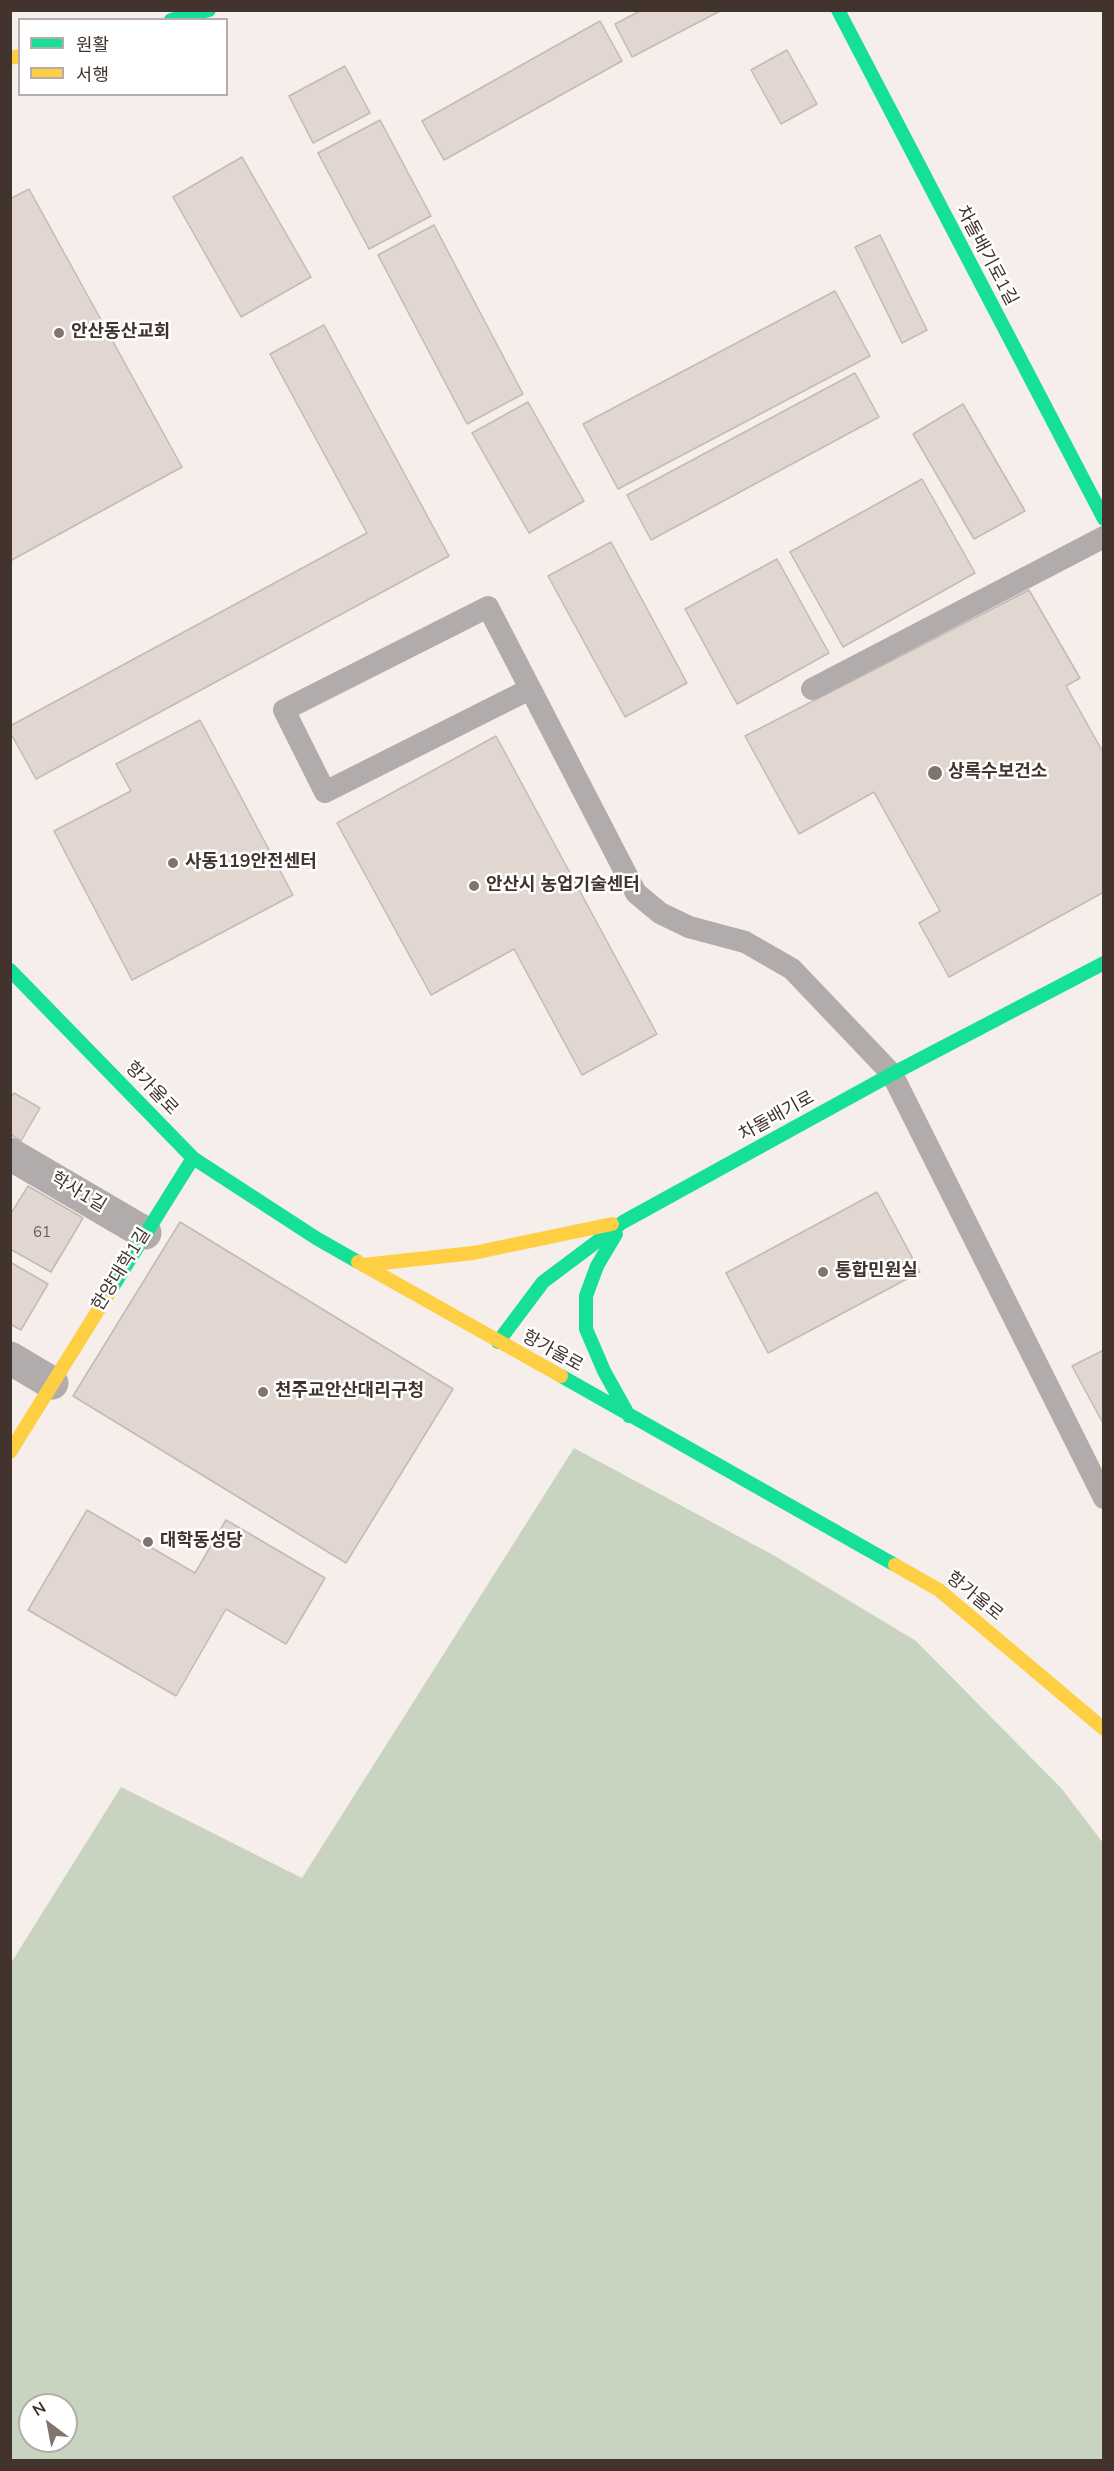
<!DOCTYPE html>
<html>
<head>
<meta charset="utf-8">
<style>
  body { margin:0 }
  #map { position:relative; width:1114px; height:2471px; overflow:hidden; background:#f6eeea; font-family:"Nunito Sans","Noto Sans KR",sans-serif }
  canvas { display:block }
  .frame { position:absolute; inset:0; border:12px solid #42332d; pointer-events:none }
  .legend { position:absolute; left:18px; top:18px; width:210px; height:78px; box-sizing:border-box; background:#fff; border:2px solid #b3adab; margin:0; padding:8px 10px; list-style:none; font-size:18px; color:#42332d }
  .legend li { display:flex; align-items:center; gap:12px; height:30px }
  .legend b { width:30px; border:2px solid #b3adab }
  .north { position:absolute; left:18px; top:2393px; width:60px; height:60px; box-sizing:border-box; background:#fff; border:2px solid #b3adab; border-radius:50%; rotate:328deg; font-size:16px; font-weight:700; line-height:24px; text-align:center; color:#42332d }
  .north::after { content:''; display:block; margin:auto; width:21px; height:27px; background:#81746f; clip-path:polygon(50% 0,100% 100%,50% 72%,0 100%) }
</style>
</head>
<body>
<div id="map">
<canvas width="1114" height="2471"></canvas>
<div class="frame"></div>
<ul class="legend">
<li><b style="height:8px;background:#16e098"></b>원활</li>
<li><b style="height:8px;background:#ffcf43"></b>서행</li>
</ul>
<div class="north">N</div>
</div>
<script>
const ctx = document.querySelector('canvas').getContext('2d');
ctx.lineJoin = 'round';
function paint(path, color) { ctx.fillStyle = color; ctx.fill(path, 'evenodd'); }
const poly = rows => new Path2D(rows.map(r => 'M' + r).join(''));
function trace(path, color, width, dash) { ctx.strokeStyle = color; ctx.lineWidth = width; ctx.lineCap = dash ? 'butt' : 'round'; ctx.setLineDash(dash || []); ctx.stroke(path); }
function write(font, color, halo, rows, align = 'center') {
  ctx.font = font + ' "Nunito Sans","Noto Sans KR",sans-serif'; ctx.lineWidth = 5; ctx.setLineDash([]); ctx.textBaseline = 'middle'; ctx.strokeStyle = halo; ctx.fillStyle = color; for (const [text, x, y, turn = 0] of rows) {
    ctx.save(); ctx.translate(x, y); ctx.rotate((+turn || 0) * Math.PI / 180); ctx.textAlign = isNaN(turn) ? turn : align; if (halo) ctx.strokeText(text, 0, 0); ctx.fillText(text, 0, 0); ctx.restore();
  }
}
paint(poly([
  [574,1448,775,1556,916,1641,1062,1789,1103,1843,1103,2460,11,2460,11,1963,121,1787,302,1878],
  [30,2405,66,2405,66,2441,30,2441]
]), '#c8d4bf');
const building = poly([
  [642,10,722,10,632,57,615,24,642,10],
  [600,21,622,61,444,160,422,121,600,21],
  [787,50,817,104,781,124,751,70,787,50],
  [345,66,370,113,313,143,289,96,345,66],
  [380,120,431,216,369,249,318,153,380,120],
  [242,157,311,277,241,317,173,197,242,157],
  [29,189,182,467,10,561,10,199,29,189],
  [434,225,523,394,467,424,378,255,434,225],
  [880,235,927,330,902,343,855,247,880,235],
  [835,291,870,356,618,489,583,424,835,291],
  [324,325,449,556,36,779,10,732,10,726,367,533,270,354,324,325],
  [855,373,879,417,651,540,627,495,855,373],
  [528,402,584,501,529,533,472,433,528,402],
  [963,404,1025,511,974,539,913,434,963,404],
  [922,479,975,573,843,647,790,552,922,479],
  [611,542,687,683,625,717,548,576,611,542],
  [777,559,829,653,737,704,685,609,777,559],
  [1029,590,1080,678,1066,686,1104,754,1104,892,949,977,919,923,940,911,874,792,799,834,745,736,1029,590],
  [200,720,293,895,132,980,54,831,131,791,116,764,200,720],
  [496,736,657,1034,582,1075,514,949,431,995,337,823,496,736],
  [14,1093,40,1108,21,1141,10,1134,10,1098,14,1093],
  [28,1186,83,1218,51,1272,10,1249,10,1215,28,1186],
  [877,1192,920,1272,768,1353,726,1273,877,1192],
  [180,1222,453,1389,346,1563,73,1396,180,1222],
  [10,1262,48,1284,21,1330,10,1324,10,1262],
  [1104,1350,1104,1425,1072,1366,1104,1350],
  [87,1510,195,1573,226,1520,325,1578,286,1644,226,1609,176,1696,28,1610,87,1510]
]);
paint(building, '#e2d6d1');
trace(building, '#c3b9b5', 1.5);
trace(poly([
  [530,689,325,792,284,710,488,607,636,893,660,913,689,927,745,942,792,969,892,1074,1104,1498],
  [812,689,1104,537]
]), '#b2abab', 22);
trace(poly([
  [10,1154,145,1233],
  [10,1358,52,1383]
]), '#b2abab', 33);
trace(poly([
  [838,10,1104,519],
  [171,20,209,10],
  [10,970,193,1158,316,1238,358,1262],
  [616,1234,597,1266,586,1296,586,1329,604,1371,629,1416],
  [110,1291,193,1158],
  [498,1342,543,1282,623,1222,892,1074,1104,963],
  [561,1376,895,1565]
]), '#16e098', 14);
trace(poly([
  [10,58,20,56],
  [358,1262,561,1376],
  [363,1265,473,1253,612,1224],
  [10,1452,110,1291],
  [895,1565,939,1590,1104,1729]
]), '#ffcf43', 14);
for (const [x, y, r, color] of [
  [59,333,6,"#81746f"],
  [935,773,8,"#81746f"],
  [173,863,6,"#81746f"],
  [474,886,6,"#81746f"],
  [823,1272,6,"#81746f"],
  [263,1392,6,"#81746f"],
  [148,1542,6,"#81746f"]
]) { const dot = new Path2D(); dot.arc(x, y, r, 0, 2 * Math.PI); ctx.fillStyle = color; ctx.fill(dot); trace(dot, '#fff', 2); }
write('15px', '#6a5c56', null, [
  ["61",42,1233]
]);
write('18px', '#42332d', '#fff', [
  ["차돌배기로1길",986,256,62],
  ["항가울로",151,1089,46],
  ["차돌배기로",777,1117,-29],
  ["학사1길",78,1193,31],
  ["한양대학1길",122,1270,-58],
  ["항가울로",552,1352,29],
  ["항가울로",974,1597,39]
]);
write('bold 18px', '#42332d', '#fff', [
  ["안산동산교회",71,333],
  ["상록수보건소",948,773],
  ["사동119안전센터",185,863],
  ["안산시 농업기술센터",486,886],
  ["통합민원실",835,1272],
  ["천주교안산대리구청",275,1392],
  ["대학동성당",160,1542]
], 'left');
</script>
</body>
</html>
